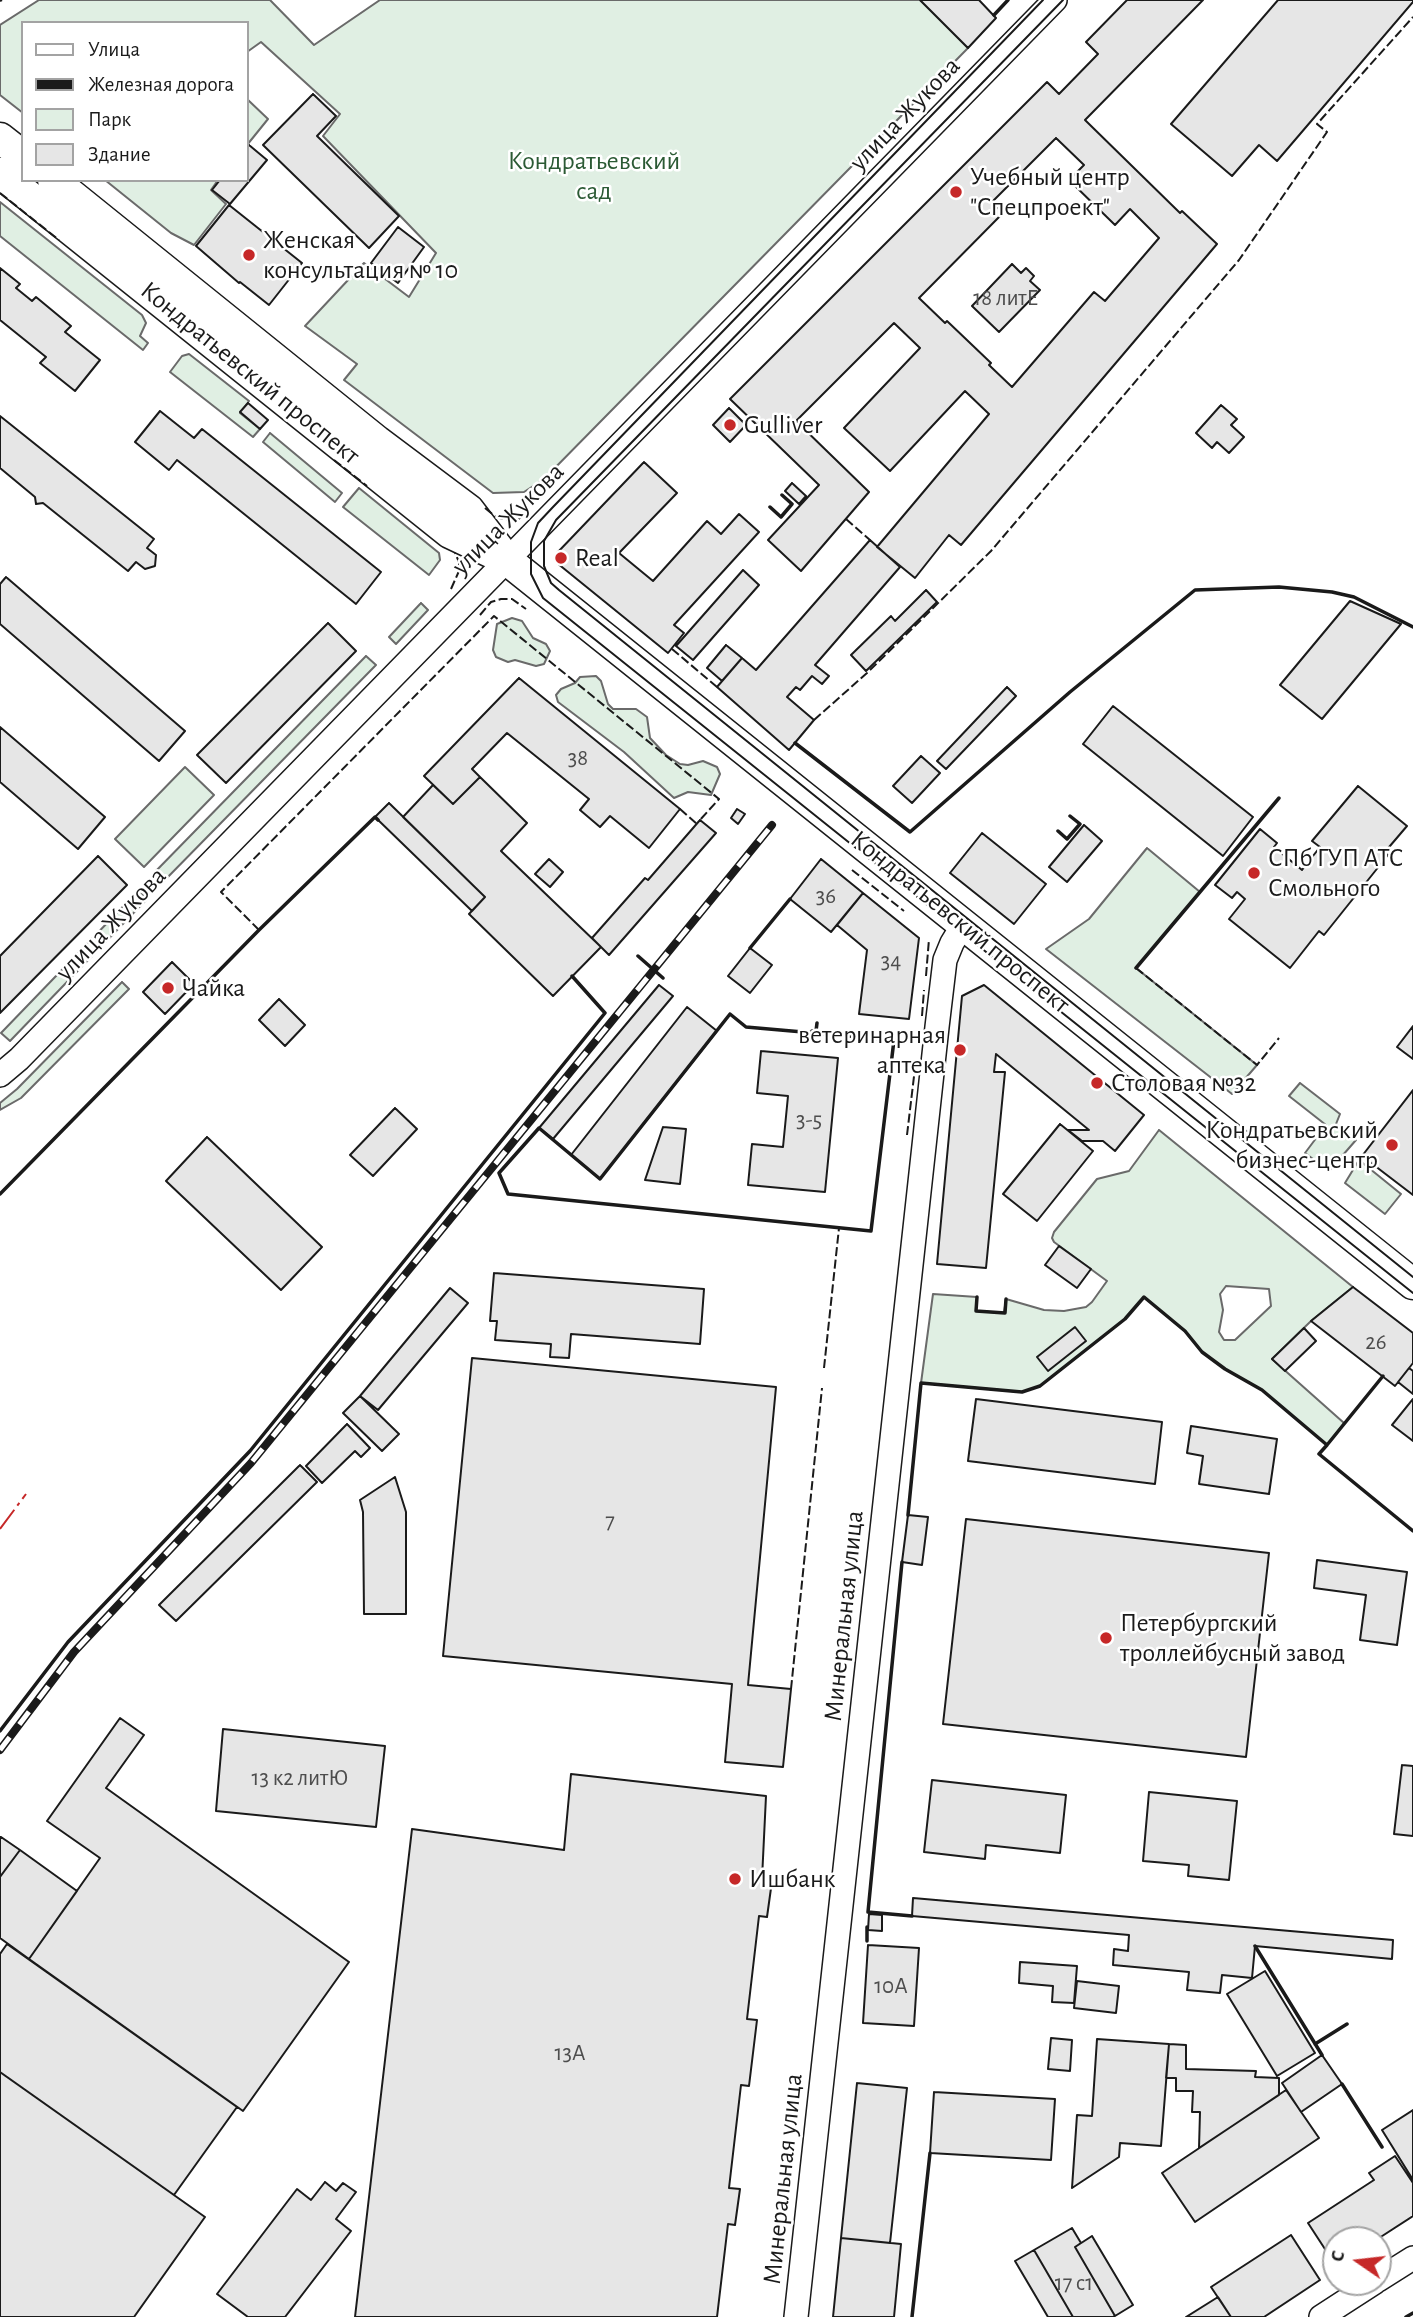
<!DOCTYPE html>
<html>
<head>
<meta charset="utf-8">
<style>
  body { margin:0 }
  #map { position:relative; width:1413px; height:2317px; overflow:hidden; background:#fff; font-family:"Alegreya Sans",sans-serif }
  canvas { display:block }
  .legend { position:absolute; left:21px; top:21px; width:228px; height:161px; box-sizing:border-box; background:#fff; border:2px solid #a3a3a3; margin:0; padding:9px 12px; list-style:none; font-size:21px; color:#1a1a1a }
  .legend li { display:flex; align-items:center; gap:14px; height:35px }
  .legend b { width:35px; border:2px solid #a3a3a3 }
  .north { position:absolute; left:1322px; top:2226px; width:70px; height:70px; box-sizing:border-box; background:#fff; border:2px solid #a3a3a3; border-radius:50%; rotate:284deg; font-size:19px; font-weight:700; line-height:28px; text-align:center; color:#1a1a1a }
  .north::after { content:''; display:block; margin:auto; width:24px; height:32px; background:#c62828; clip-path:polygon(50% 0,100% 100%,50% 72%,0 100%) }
</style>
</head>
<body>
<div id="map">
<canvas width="1413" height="2317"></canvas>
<ul class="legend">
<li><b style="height:9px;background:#fff"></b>Улица</li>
<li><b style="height:9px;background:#1a1a1a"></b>Железная дорога</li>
<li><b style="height:19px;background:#e0efe3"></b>Парк</li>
<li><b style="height:19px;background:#e6e6e6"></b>Здание</li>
</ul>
<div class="north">С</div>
</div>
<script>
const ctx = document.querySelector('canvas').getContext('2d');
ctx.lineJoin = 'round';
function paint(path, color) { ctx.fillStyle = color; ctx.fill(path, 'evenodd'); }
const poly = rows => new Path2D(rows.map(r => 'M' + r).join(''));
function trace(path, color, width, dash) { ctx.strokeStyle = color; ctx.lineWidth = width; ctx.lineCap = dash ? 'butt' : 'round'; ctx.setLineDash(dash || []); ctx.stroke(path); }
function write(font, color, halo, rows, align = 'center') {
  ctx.font = font + ' "Alegreya Sans",sans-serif'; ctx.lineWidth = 5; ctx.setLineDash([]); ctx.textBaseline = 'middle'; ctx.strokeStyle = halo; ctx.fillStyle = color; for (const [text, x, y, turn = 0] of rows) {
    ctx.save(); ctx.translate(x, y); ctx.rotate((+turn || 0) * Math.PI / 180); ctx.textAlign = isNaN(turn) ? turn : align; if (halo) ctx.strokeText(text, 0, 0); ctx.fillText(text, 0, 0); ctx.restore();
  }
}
const green = poly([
  [39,0,270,0,314,45,380,0,920,0,968,48,544,479,524,492,493,493,344,380,357,364,305,326,364,263,409,297,436,253,323,136,340,114,261,42,247,52,247,23,23,23,23,113,0,95,0,25,39,0],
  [247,99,268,119,247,145,247,99],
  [105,180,218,180,211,190,226,204,194,245,171,233,105,180],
  [0,202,142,315,146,323,140,336,148,343,143,350,0,236,0,202],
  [189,354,249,401,240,413,260,429,253,437,170,372,182,356,189,354],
  [270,433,342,493,335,502,263,442,270,433],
  [359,488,439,553,440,560,429,575,343,507,359,488],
  [421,603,428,610,396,644,389,637,421,603],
  [512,618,522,621,533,638,546,644,550,651,544,664,536,666,515,660,508,662,496,657,493,650,497,624,512,618],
  [366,656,376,665,161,884,152,875,366,656],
  [596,676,601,681,608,704,613,709,636,709,647,717,650,738,666,755,680,764,688,765,703,761,717,767,720,774,711,795,688,792,674,798,624,752,558,702,556,695,561,689,575,683,580,677,596,676],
  [185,767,214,795,144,867,115,839,185,767],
  [1147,848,1200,892,1136,968,1257,1065,1232,1094,1046,949,1089,919,1147,848],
  [139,890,147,899,10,1041,1,1033,139,890],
  [122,982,129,989,21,1098,0,1110,0,1103,17,1089,122,982],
  [1300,1083,1340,1114,1336,1124,1356,1140,1329,1171,1305,1153,1326,1125,1289,1096,1300,1083],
  [1159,1130,1353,1287,1311,1321,1272,1359,1344,1423,1327,1445,1262,1390,1225,1369,1202,1352,1185,1331,1144,1297,1125,1319,1040,1386,1022,1392,921,1383,933,1294,977,1297,976,1311,1004,1313,1006,1299,1044,1310,1064,1311,1086,1307,1092,1302,1107,1281,1054,1242,1052,1238,1054,1232,1097,1179,1129,1171,1159,1130],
  [1226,1286,1269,1289,1271,1306,1235,1340,1224,1340,1219,1332,1223,1310,1220,1294,1226,1286],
  [1359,1160,1401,1194,1385,1214,1345,1183,1359,1160]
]);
paint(green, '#e0efe3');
trace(green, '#6a6a6a', 2);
const building = poly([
  [920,0,979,0,996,18,968,48,920,0],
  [1127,0,1203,0,1085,120,1180,213,1182,211,1217,244,961,545,949,535,915,578,877,547,989,414,965,391,890,471,844,428,920,348,894,323,796,421,869,492,801,571,768,540,819,485,730,399,1047,82,1059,94,1098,54,1086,42,1127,0],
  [1056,138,1084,165,1069,180,1115,225,1130,209,1159,238,1105,301,1094,292,1012,387,989,365,991,363,947,321,945,323,919,298,1003,213,992,202,1056,138],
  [1278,0,1413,0,1413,2,1277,161,1259,145,1232,176,1171,124,1278,0],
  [313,94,336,116,317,136,399,216,369,248,263,145,313,94],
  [249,145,267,160,230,204,212,190,220,180,247,180,247,147,249,145],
  [229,205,302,263,269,305,240,282,239,283,196,246,229,205],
  [398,227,424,247,398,283,371,263,398,227],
  [1012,264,1021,273,1026,268,1034,276,1030,281,1040,290,999,332,972,306,1012,264],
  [0,268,20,284,16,288,32,301,36,297,71,326,65,332,100,360,75,391,40,363,46,357,0,320,0,268],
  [248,403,268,420,260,429,240,412,248,403],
  [1221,405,1237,419,1231,425,1244,437,1229,453,1217,442,1212,448,1196,433,1221,405],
  [729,408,746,425,730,442,713,425,729,408],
  [160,411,194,438,202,429,381,572,356,604,177,460,169,470,135,442,160,411],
  [0,416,154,539,147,548,156,555,155,566,145,569,136,562,128,571,43,503,36,504,35,497,0,468,0,416],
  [644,462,677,493,619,553,653,581,707,521,721,534,739,514,759,532,674,625,684,633,668,653,557,563,557,553,644,462],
  [792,483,806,496,799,504,785,491,792,483],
  [870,540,900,567,815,665,829,676,822,684,812,676,800,690,796,687,787,697,814,720,789,750,717,687,742,658,756,670,870,540],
  [743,570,759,585,693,660,676,646,743,570],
  [6,577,185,731,159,761,0,624,0,584,6,577],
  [926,590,937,602,866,671,851,655,891,616,895,621,926,590],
  [1350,601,1401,624,1322,719,1280,685,1350,601],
  [328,623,356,651,226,783,197,755,328,623],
  [726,645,742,658,722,681,707,668,726,645],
  [519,678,680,809,649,848,610,816,600,827,580,810,589,799,507,733,472,769,480,777,453,804,424,776,519,678],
  [1007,687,1016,696,946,769,937,761,1007,687],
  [1113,706,1253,817,1223,856,1083,744,1113,706],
  [0,727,105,817,78,849,0,782,0,727],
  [921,756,940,773,912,803,893,786,921,756],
  [480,777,527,823,501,851,601,947,553,996,469,914,485,897,403,817,433,785,453,804,480,777],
  [1358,786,1407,826,1384,853,1388,855,1324,935,1319,931,1290,968,1229,919,1245,899,1237,892,1232,898,1215,885,1260,829,1277,843,1274,847,1302,870,1320,847,1312,841,1358,786],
  [389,803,485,897,472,911,375,817,389,803],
  [737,809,745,814,738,824,731,818,737,809],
  [700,820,716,833,609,955,592,938,645,878,648,880,700,820],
  [1084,825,1102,841,1067,882,1049,867,1084,825],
  [982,833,1046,884,1014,924,950,873,982,833],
  [98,856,127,885,0,1013,0,956,98,856],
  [549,859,563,872,550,887,535,874,549,859],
  [821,859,863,893,831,932,790,899,821,859],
  [863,893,919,938,909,1019,859,1014,867,950,837,925,863,893],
  [750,948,772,965,750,993,728,976,750,948],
  [172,962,194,984,165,1014,143,992,172,962],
  [659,985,673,996,553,1139,539,1128,659,985],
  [984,985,1144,1115,1115,1151,1103,1141,1082,1141,1068,1130,1089,1130,996,1054,994,1072,1005,1072,986,1268,937,1264,962,996,984,985],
  [279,999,305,1025,285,1046,259,1020,279,999],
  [687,1007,717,1031,600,1179,571,1155,687,1007],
  [1413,1026,1413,1059,1397,1047,1413,1026],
  [761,1051,838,1058,825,1192,748,1185,752,1144,783,1147,788,1096,757,1093,761,1051],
  [1413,1090,1413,1195,1362,1156,1413,1090],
  [395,1108,417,1129,373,1176,350,1155,395,1108],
  [1060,1124,1093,1151,1037,1221,1003,1194,1060,1124],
  [663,1127,686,1129,680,1184,645,1180,663,1127],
  [207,1137,322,1247,281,1290,166,1181,207,1137],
  [1059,1246,1091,1269,1077,1288,1045,1265,1059,1246],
  [494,1273,704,1289,700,1344,571,1334,569,1358,550,1357,551,1344,495,1340,497,1321,490,1321,494,1273],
  [1353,1287,1413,1333,1413,1363,1395,1386,1311,1321,1353,1287],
  [450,1288,468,1303,378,1410,360,1396,450,1288],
  [1075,1327,1086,1341,1048,1371,1037,1357,1075,1327],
  [1304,1328,1316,1341,1285,1371,1272,1359,1304,1328],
  [472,1358,776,1387,748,1685,791,1689,783,1767,725,1762,732,1684,443,1656,472,1358],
  [1409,1368,1413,1371,1413,1394,1398,1382,1409,1368],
  [360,1396,399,1434,382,1451,343,1413,360,1396],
  [976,1399,1162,1422,1155,1484,968,1461,976,1399],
  [1413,1399,1413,1441,1392,1425,1413,1399],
  [347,1424,370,1448,361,1457,355,1451,322,1483,306,1466,347,1424],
  [1191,1426,1277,1439,1269,1494,1199,1484,1203,1456,1187,1453,1191,1426],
  [300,1465,317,1482,176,1621,159,1605,300,1465],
  [395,1477,406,1512,406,1614,364,1614,363,1512,360,1500,395,1477],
  [908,1515,928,1517,922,1565,902,1562,908,1515],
  [966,1519,1269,1553,1246,1757,943,1724,966,1519],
  [1317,1560,1407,1572,1397,1645,1360,1640,1366,1595,1314,1588,1317,1560],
  [120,1718,144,1735,106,1788,349,1962,243,2111,29,1959,100,1858,47,1821,120,1718],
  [223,1729,385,1746,376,1827,216,1811,223,1729],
  [1402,1765,1413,1766,1413,1836,1394,1834,1402,1765],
  [571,1774,766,1796,762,1879,772,1881,767,1917,759,1916,747,2019,757,2020,749,2086,741,2085,729,2188,740,2189,735,2225,728,2224,717,2317,355,2317,412,1829,564,1850,571,1774],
  [932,1780,1066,1795,1060,1853,986,1845,985,1859,924,1852,932,1780],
  [1149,1792,1237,1801,1229,1880,1188,1876,1189,1865,1143,1861,1149,1792],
  [1,1837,20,1850,0,1877,0,1837,1,1837],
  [20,1850,77,1891,29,1959,0,1938,0,1877,20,1850],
  [913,1898,1393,1940,1392,1959,1255,1946,1252,1978,1222,1975,1220,1993,1187,1990,1189,1972,1113,1965,1114,1949,1128,1951,1129,1935,912,1916,913,1898],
  [869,1914,882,1915,882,1931,868,1930,869,1914],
  [7,1944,237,2107,174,2195,0,2072,0,1954,7,1944],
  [868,1945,919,1948,914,2026,863,2023,868,1945],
  [1020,1962,1077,1966,1074,2003,1052,2002,1053,1986,1019,1983,1020,1962],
  [1265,1971,1315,2053,1277,2076,1227,1994,1265,1971],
  [1077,1981,1119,1986,1116,2013,1074,2008,1077,1981],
  [1051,2038,1072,2040,1070,2071,1048,2069,1051,2038],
  [1097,2039,1169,2044,1161,2146,1120,2143,1119,2157,1072,2188,1077,2115,1092,2116,1097,2039],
  [1169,2044,1186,2045,1186,2069,1256,2071,1255,2077,1279,2078,1279,2095,1199,2148,1200,2112,1192,2112,1193,2091,1176,2091,1176,2078,1166,2078,1169,2044],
  [1322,2055,1342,2084,1301,2112,1282,2083,1322,2055],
  [0,2072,205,2217,134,2317,0,2317,0,2072],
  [857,2083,907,2088,890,2243,841,2238,857,2083],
  [1286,2090,1319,2138,1195,2222,1162,2173,1286,2090],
  [934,2092,1055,2099,1051,2160,930,2153,934,2092],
  [1413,2110,1413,2180,1382,2130,1413,2110],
  [1395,2156,1413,2183,1413,2216,1376,2240,1336,2240,1336,2266,1308,2223,1374,2180,1369,2173,1395,2156],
  [325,2182,336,2191,343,2183,356,2192,336,2219,351,2231,285,2317,248,2317,217,2294,297,2189,311,2200,325,2182],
  [1072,2228,1081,2243,1075,2247,1115,2316,1113,2317,1073,2317,1034,2250,1072,2228],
  [1291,2235,1320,2280,1264,2317,1231,2317,1211,2287,1291,2235],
  [1092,2236,1133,2305,1115,2316,1075,2247,1092,2236],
  [841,2238,901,2244,894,2317,833,2317,841,2238],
  [1034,2250,1073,2317,1048,2317,1015,2261,1034,2250],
  [1218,2297,1231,2317,1186,2317,1218,2297]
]);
paint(building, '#e6e6e6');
trace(building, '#1a1a1a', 2);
const minor = poly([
  [0,1075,19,1059,1055,0],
  [1378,2280,1413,2258],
  [796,2317,937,1027,945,960,952,943,963,925],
  [1321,2317,1375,2282]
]);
const major = poly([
  [0,138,23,156],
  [0,173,450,533,507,560,1413,1284],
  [53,180,377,441,469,510,505,557]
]);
trace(minor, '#1a1a1a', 26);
trace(major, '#1a1a1a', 33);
trace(minor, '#fff', 23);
trace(major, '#fff', 30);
trace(poly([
  [1043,0,553,507,538,523,531,542,531,574,543,598,1413,1293],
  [1063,0,556,520,544,541,544,566,551,583,559,590,1413,1277]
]), '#1a1a1a', 2);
const rail = poly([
  [0,1750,74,1652,251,1463,772,825]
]);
trace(rail, '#1a1a1a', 8);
trace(rail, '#fff', 5, [16]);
trace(poly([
  [0,1,2,0],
  [0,193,59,240],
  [334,460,367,486],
  [485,508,496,517,506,520,517,520,528,512],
  [846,519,870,540],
  [451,589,459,571,459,562,455,553],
  [480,615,491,602,501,599,512,599,526,609],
  [672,649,717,687],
  [814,720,867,673,991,551,1239,260,1327,132,1317,124,1413,17],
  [680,809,697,824],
  [852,870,904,911],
  [259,930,221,892,494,616,719,799,700,820],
  [1136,968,1257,1065,1279,1038],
  [926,976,929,939],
  [922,1016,924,990],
  [907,1135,915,1068],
  [824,1368,839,1228],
  [791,1689,822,1388]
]), '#1a1a1a', 2, [9, 3.5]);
trace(poly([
  [994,15,1008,0],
  [770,507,781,517,792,504,782,495],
  [795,743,910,832,1070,692,1195,590,1279,587,1332,592,1354,597,1413,627],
  [1058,831,1067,839,1080,824,1070,816],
  [750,948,790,899],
  [638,956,663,978],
  [1136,968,1279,798],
  [730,1014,746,1027,894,1040,871,1231,508,1194,499,1173,539,1128,600,1179,730,1014],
  [812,1031,816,1031,817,1023],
  [0,1194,259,930,375,817,378,820],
  [977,1297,976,1311,1005,1313,1006,1299],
  [1327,1445,1383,1376],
  [908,1515,921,1383,1022,1392,1040,1386,1125,1319,1144,1297,1185,1331,1202,1352,1225,1369,1262,1390,1327,1445,1319,1454,1413,1531],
  [902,1562,868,1912,912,1916],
  [0,1731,68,1642,250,1451,605,1013,572,976],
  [867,1941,867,1927],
  [1255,1946,1322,2055],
  [1315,2044,1347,2024],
  [1342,2084,1382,2147],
  [912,2317,930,2153],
  [1406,2317,1413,2313]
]), '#1a1a1a', 3.5);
trace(poly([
  [0,1529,26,1494]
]), '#c62828', 2, [24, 5, 3.5, 5]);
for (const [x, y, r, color] of [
  [956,192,7,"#c62828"],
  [249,255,7,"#c62828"],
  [730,425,7,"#c62828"],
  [561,558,7,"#c62828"],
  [1254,873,7,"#c62828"],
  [168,988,7,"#c62828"],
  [960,1050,7,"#c62828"],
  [1097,1083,7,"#c62828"],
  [1392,1145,7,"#c62828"],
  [1106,1638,7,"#c62828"],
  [735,1879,7,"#c62828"]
]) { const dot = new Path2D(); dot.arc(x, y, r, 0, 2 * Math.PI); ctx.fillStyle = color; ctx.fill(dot); trace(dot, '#fff', 2.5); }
write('23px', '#4d4d4d', null, [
  ["18 литЕ",1006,298],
  ["38",578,758],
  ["36",826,896],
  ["34",891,961],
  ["3-5",809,1120],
  ["26",1376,1342],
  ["7",610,1521],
  ["13 к2 литЮ",300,1778],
  ["10А",891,1986],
  ["13А",570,2053],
  ["17 с1",1074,2283]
]);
write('26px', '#1a1a1a', '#fff', [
  ["улица Жукова",905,114,-46],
  ["Кондратьевский проспект",250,373,39],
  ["улица Жукова",508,519,-45],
  ["Кондратьевский проспект",960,922,39],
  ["улица Жукова",111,924,-46],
  ["Минеральная улица",844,1616,-84],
  ["Минеральная улица",783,2179,-84]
]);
write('26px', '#2b5a34', '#fff', [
  ["Кондратьевский",594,161],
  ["сад",594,191]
]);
write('26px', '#1a1a1a', '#fff', [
  ["Учебный центр",970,177],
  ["\"Спецпроект\"",970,207],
  ["Женская",263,240],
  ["консультация № 10",263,270],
  ["Gulliver",744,425],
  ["Real",575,558],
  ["СПб ГУП АТС",1268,858],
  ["Смольного",1268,888],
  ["Чайка",182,988],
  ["ветеринарная",946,1035,"right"],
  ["аптека",946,1065,"right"],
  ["Столовая №32",1111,1083],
  ["Кондратьевский",1378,1130,"right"],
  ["бизнес-центр",1378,1160,"right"],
  ["Петербургский",1120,1623],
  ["троллейбусный завод",1120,1653],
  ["Ишбанк",749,1879]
], 'left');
</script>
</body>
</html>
